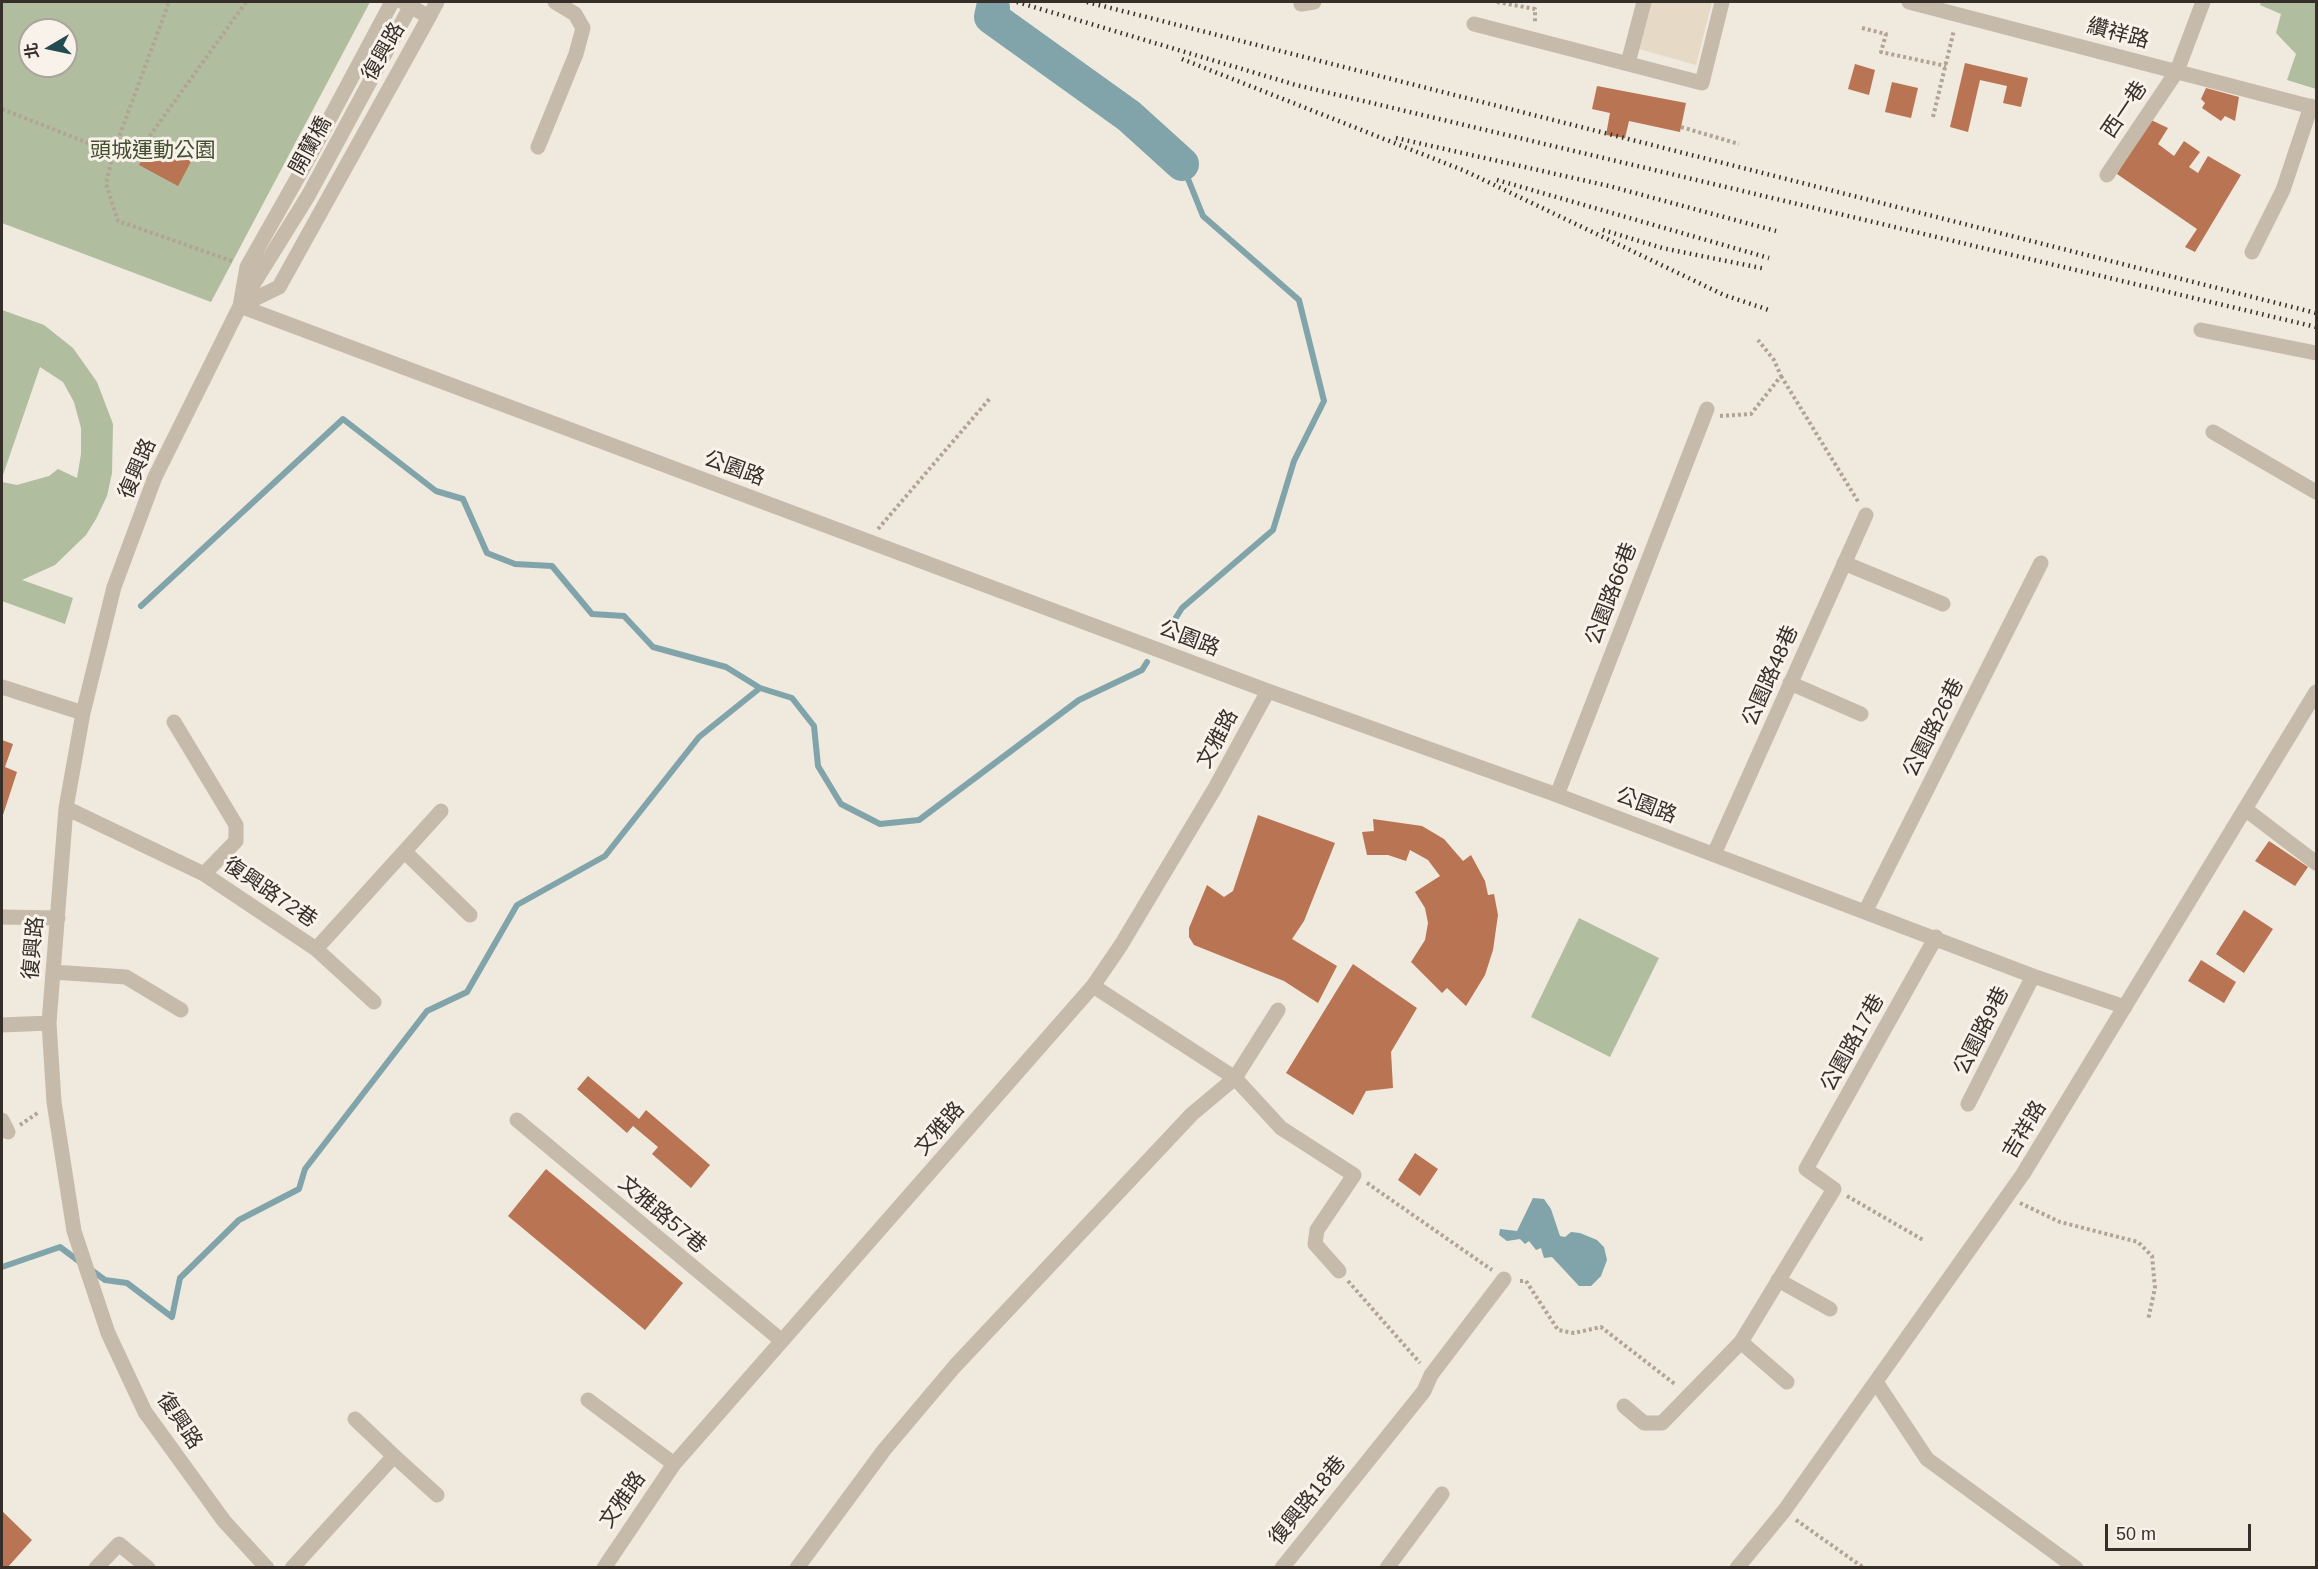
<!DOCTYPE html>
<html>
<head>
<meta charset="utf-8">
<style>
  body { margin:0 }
  #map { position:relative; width:2318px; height:1569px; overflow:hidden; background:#efe9de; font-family:Arial,"Noto Sans TC",sans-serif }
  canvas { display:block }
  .frame { position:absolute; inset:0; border:3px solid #352e29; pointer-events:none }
  .north { position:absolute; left:18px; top:18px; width:60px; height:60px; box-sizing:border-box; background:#f8f2ea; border:2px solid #aaa49d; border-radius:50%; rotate:261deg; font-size:16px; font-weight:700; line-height:24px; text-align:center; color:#352e29 }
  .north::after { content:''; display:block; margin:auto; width:21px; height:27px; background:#244b52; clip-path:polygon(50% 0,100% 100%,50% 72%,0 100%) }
  .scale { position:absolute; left:2105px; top:1524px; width:146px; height:27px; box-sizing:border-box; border:3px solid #352e29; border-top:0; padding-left:8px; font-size:18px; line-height:21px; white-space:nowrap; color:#352e29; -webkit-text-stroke:4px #f8f2ea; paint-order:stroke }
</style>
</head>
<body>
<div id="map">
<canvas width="2318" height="1569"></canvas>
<div class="frame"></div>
<div class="north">北</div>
<div class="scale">50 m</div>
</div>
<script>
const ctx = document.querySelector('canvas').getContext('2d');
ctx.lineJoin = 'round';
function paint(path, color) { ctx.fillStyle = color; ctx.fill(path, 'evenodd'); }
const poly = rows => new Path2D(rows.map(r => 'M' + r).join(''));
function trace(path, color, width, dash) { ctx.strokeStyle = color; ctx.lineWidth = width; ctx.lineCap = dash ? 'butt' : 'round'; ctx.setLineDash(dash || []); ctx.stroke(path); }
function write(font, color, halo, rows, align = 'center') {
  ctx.font = font + ' Arial,"Noto Sans TC",sans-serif'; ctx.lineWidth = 6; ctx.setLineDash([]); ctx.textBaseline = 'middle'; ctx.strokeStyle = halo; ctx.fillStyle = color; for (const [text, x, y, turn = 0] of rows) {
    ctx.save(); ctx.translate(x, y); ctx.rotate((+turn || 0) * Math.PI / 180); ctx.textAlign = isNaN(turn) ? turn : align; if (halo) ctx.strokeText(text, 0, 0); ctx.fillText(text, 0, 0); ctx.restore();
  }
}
paint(poly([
  [2,2,370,2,211,302,2,223],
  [30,30,66,30,66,66,30,66],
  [2261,2,2316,2,2316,89,2287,80,2296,54,2276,33,2281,14,2260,5],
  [2,310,44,325,73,348,97,382,113,424,112,473,107,496,96,519,86,535,55,565,22,580,73,598,65,624,2,601,2,482,17,485,49,476,58,469,77,478,81,454,81,428,74,402,63,382,40,367,2,478],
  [1579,918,1659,958,1610,1057,1531,1017]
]), '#b1bd9f');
paint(poly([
  [1651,2,1712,2,1696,65,1639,49]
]), '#e6dac7');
paint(poly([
  [1533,1198,1544,1199,1551,1209,1560,1236,1565,1237,1571,1232,1580,1233,1597,1240,1604,1247,1607,1260,1601,1276,1591,1286,1579,1286,1552,1257,1544,1258,1541,1248,1536,1250,1529,1241,1525,1244,1520,1239,1507,1241,1499,1235,1500,1229,1517,1231]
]), '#80a4a9');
trace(poly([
  [141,606,343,419,436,491,463,499,487,553,515,564,552,566,592,614,624,616,653,647,726,667,760,688],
  [1165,635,1182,608,1273,530,1294,461,1324,401,1299,300,1203,216,1182,164],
  [2,1267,60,1247,80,1262],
  [90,1269,105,1280,127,1283,172,1317,180,1278,239,1220,299,1189,305,1169,427,1011,467,992,517,905,605,856,699,737,760,688,792,698,814,726,818,766,841,804,880,824,919,820,1079,700,1142,670,1147,662]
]), '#80a4a9', 6);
trace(poly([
  [993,8,991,17,1129,116,1182,164]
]), '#80a4a9', 34);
paint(poly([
  [1965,63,2028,78,2021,107,2003,103,2007,86,1980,80,1968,132,1950,127],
  [1855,64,1875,70,1869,95,1848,89],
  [1892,82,1918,88,1911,118,1885,112],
  [1597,86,1686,103,1680,132,1629,121,1625,138,1606,135,1610,113,1592,109],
  [2206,88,2239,97,2235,121,2225,116,2221,121,2202,108,2205,103,2201,99],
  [2149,119,2168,128,2158,144,2174,156,2184,141,2200,152,2189,167,2198,173,2208,156,2241,175,2195,252,2185,247,2197,229,2117,174],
  [153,137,193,158,178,186,139,165],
  [2,740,13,744,5,767,17,772,2,818],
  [1258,815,1335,843,1304,921,1292,939,1337,966,1318,1003,1284,981,1194,945,1189,937,1189,928,1207,885,1224,897,1233,891],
  [1373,819,1422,826,1444,839,1463,861,1471,855,1485,881,1488,895,1494,894,1498,915,1493,950,1485,975,1466,1006,1447,988,1442,993,1411,962,1425,940,1428,923,1425,908,1415,892,1440,876,1428,860,1410,850,1406,861,1388,855,1367,855,1362,832,1374,831],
  [2269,841,2308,867,2295,886,2255,861],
  [2244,910,2273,929,2244,973,2216,954],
  [2201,960,2236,982,2224,1003,2188,981],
  [1353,964,1417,1008,1391,1052,1393,1088,1366,1091,1353,1115,1286,1073],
  [588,1076,639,1119,646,1110,710,1165,691,1188,652,1154,658,1147,633,1126,627,1133,577,1089],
  [1415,1153,1438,1169,1420,1196,1398,1180],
  [546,1169,683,1283,645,1330,508,1216],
  [2,1511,32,1540,7,1568,2,1568]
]), '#b87453');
trace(poly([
  [1497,2,1535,9,1535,24],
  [1862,28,1886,34,1881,52,1946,66],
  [2,109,113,153,169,2],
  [1933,117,1954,30],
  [1681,127,1739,144],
  [232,261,118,221,106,184,113,153,134,158,246,2],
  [1781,376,1859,503],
  [1720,416,1751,414,1781,376,1774,360,1758,340],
  [878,529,991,397],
  [20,1125,39,1112],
  [1367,1183,1492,1270],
  [1847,1196,1925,1241],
  [2020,1203,2060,1222,2138,1242,2152,1256,2155,1288,2148,1320],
  [1348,1281,1420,1363],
  [1520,1281,1526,1281,1558,1330,1574,1333,1601,1327,1676,1385],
  [1796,1520,1864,1568]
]), '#b2a495', 4, [3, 3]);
trace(poly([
  [1909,2,2316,108],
  [1301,4,1314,2],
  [429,17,437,2],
  [1474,24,1702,83,1722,2],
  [1628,63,1644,2],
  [538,147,576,54,583,28,575,14,555,2],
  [2107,175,2177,71,2203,2],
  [2252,252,2283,190,2311,106],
  [244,299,308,196,413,2],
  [240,306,1268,691,1557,795,2033,976,2125,1007],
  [240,306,279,287,429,17,403,2],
  [2201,330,2316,353],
  [2213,432,2316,492],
  [1844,563,1943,604],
  [1790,683,1861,714],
  [2,687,83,713],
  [174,722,236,825,236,841,204,874],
  [1557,795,1707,409],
  [66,808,204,874,316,949,441,811],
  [2245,809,2316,863],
  [405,852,470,915],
  [1714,854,1866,515],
  [1865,912,2041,563],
  [2,917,58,918],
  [316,949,374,1002],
  [53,972,126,977,181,1010],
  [1278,1010,1235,1078,1281,1128,1354,1175,1317,1230,1315,1244,1339,1271],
  [2,1025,49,1023],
  [1968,1104,2033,976],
  [2,1120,8,1132],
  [517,1120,782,1341],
  [1778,1280,1830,1309],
  [1741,1342,1787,1382],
  [1876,1382,1927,1459,2076,1568],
  [588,1400,674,1464],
  [1624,1406,1644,1423,1662,1423,1741,1342,1834,1189,1806,1169,1936,937],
  [355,1419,394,1456],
  [96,1568,119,1544,148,1568],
  [267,1568,224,1521,145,1412,108,1333,74,1231,54,1102,49,1023,66,808,83,713,114,587,155,477,240,306,247,267,307,161,392,2],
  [292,1568,394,1456,437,1495],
  [604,1568,674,1464,1093,986,1121,945,1215,788,1268,691],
  [797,1568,884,1450,955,1366,1192,1114,1235,1078,1093,986],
  [1282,1568,1424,1391,1431,1375,1504,1279],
  [1387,1568,1442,1494],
  [1737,1568,1784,1511,2023,1174,2316,692]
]), '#c6baab', 15);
trace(poly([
  [1017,2,1296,85,2316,327],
  [1087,2,2316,313],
  [1182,59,1465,171,1724,295,1769,310],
  [1396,138,1609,186,1776,231],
  [1497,180,1769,258],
  [1603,230,1662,248,1766,269]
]), '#352e29', 4.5, [1.5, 4.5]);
write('21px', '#352e29', '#f8f2ea', [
  ["纘祥路",2118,34,15],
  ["復興路",384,52,-60],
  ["西一巷",2125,110,-56],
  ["開蘭橋",311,146,-61],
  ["復興路",138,469,-67],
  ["公園路",734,469,20],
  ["公園路66巷",1612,594,-69],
  ["公園路",1189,639,21],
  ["公園路48巷",1771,676,-66],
  ["公園路26巷",1934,728,-63],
  ["文雅路",1218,739,-62],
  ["公園路",1646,806,21],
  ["復興路72巷",270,893,34],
  ["復興路",34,948,-85],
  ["公園路9巷",1982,1031,-63],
  ["公園路17巷",1853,1043,-61],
  ["文雅路",940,1129,-49],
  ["吉祥路",2025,1130,-59],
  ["文雅路57巷",662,1215,40],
  ["復興路",179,1421,56],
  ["文雅路",623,1500,-55],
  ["復興路18巷",1308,1501,-51]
]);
write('21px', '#425030', '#f8f2ea', [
  ["頭城運動公園",153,151]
]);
</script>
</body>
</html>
